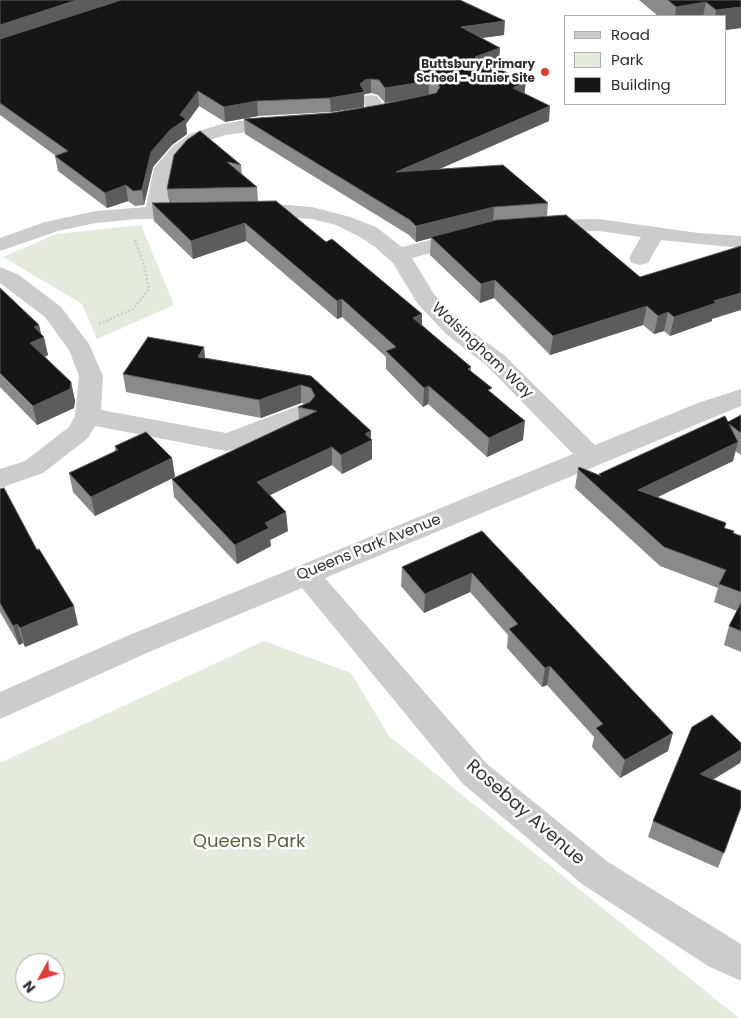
<!DOCTYPE html>
<html>
<head>
<meta charset="utf-8">
<style>
  body { margin:0 }
  #map { position:relative; width:741px; height:1018px; overflow:hidden; background:#fff; font-family:Poppins,sans-serif }
  canvas { display:block }
  .legend { position:absolute; left:564px; top:15px; width:162px; height:90px; box-sizing:border-box; background:#fff; border:1px solid #acacac; margin:0; padding:6px 9px; list-style:none; font-size:15px; color:#2f2f2f }
  .legend li { display:flex; align-items:center; gap:10px; height:25px }
  .legend b { width:25px; border:1px solid #acacac }
  .north { position:absolute; left:15px; top:953px; width:50px; height:50px; box-sizing:border-box; background:#fff; border:1px solid #acacac; border-radius:50%; rotate:231deg; font-size:14px; font-weight:700; line-height:20px; text-align:center; color:#2f2f2f }
  .north::after { content:''; display:block; margin:auto; width:18px; height:22px; background:#df3d37; clip-path:polygon(50% 0,100% 100%,50% 72%,0 100%) }
</style>
</head>
<body>
<div id="map">
<canvas width="741" height="1018"></canvas>
<ul class="legend">
<li><b style="height:6px;background:#ccc"></b>Road</li>
<li><b style="height:14px;background:#e3ebdd"></b>Park</li>
<li><b style="height:14px;background:#161616"></b>Building</li>
</ul>
<div class="north">N</div>
</div>
<script>
const ctx = document.querySelector('canvas').getContext('2d');
ctx.lineJoin = 'round';
function paint(path, color) { ctx.fillStyle = color; ctx.fill(path, 'evenodd'); }
const poly = rows => new Path2D(rows.map(r => 'M' + r).join(''));
function trace(path, color, width, dash) { ctx.strokeStyle = color; ctx.lineWidth = width; ctx.lineCap = dash ? 'butt' : 'round'; ctx.setLineDash(dash || []); ctx.stroke(path); }
function write(font, color, halo, rows, align = 'center') {
  ctx.font = font + ' Poppins,sans-serif'; ctx.lineWidth = 5; ctx.setLineDash([]); ctx.textBaseline = 'middle'; ctx.strokeStyle = halo; ctx.fillStyle = color; for (const [text, x, y, turn = 0] of rows) {
    ctx.save(); ctx.translate(x, y); ctx.rotate((+turn || 0) * Math.PI / 180); ctx.textAlign = isNaN(turn) ? turn : align; if (halo) ctx.strokeText(text, 0, 0); ctx.fillText(text, 0, 0); ctx.restore();
  }
}
paint(poly([
  [141,225,174,305,97,339,82,304,3,257,56,234],
  [264,641,351,673,389,736,739,1018,0,1018,0,763],
  [25,963,55,963,55,993,25,993]
]), '#e3ebdd');
trace(poly([
  [99,324,133,309,149,289,144,265,135,240]
]), '#ccc', 2.5, [2, 2]);
paint(poly([
  [371,95,377,96,380,100,388,112,386,116,351,123,344,121,342,117,344,113,367,108,362,100,365,96,371,95],
  [281,117,288,119,290,123,288,127,225,135,206,141,187,154,174,169,167,207,196,209,199,213,196,217,189,219,137,219,96,223,58,231,0,251,0,238,45,222,96,211,146,207,154,168,173,146,192,133,222,124,258,118,281,117],
  [276,204,312,207,350,217,376,227,402,247,465,231,473,232,476,237,473,242,412,258,434,294,462,324,504,355,595,445,698,403,741,389,741,406,325,578,487,764,608,862,741,944,741,981,708,966,582,884,463,784,302,588,149,652,0,719,0,692,127,636,573,454,486,365,446,334,417,303,393,263,375,247,360,237,336,225,312,219,276,216,252,217,245,215,242,211,245,207,252,205,276,204],
  [599,219,698,233,741,236,741,248,661,240,648,263,640,265,632,263,629,258,641,237,599,231,542,232,535,230,531,226,535,222,542,220,599,219],
  [0,267,19,275,61,307,89,344,103,376,101,410,226,433,301,405,310,407,314,413,310,419,247,446,226,451,95,426,88,438,43,473,0,488,0,469,25,461,69,427,75,416,79,376,69,350,45,317,0,283,0,267]
]), '#ccc');
paint(poly([
  [0,0,504,35,481,38,499,63,491,65,525,93,549,121,437,170,548,203,547,216,640,277,712,319,712,321,670,336,664,331,654,334,643,325,550,355,494,298,480,303,430,255,431,238,416,242,409,235,245,134,244,119,331,113,379,105,417,97,385,103,378,95,371,93,365,94,364,95,364,107,331,112,258,116,225,122,199,106,186,124,187,134,172,145,153,167,144,205,135,206,128,201,107,208,58,171,55,156,56,156,0,115],
  [639,0,741,0,741,28,725,30,725,16,658,16],
  [174,155,241,165,242,175,257,187,258,201,422,325,471,367,471,371,492,394,523,440,487,457,428,404,423,407,386,369,386,357,342,317,337,319,246,241,193,259,154,221,152,203,169,203,167,189],
  [0,288,39,325,41,334,48,355,45,357,71,382,75,401,74,408,37,425,0,387],
  [206,358,311,376,371,439,372,459,342,474,332,465,270,495,288,531,270,540,271,546,237,564,174,497,172,479,299,419,298,407,305,404,301,403,261,418,126,392,123,374],
  [741,415,741,455,735,451,733,461,658,497,726,523,725,528,733,533,741,536,741,652,724,645,729,626,737,611,714,602,718,588,660,566,575,488,578,469,599,475,599,474,728,422],
  [115,446,172,458,175,477,95,516,73,492,69,473,115,451],
  [0,489,37,550,78,625,25,647,23,643,19,645,0,612],
  [482,531,668,751,620,778,592,747,594,737,547,685,542,687,507,648,508,635,470,592,424,613,401,586,402,567],
  [692,727,740,763,713,780,741,808,718,868,648,837,653,821]
]), '#8a8a8a');
paint(poly([
  [77,0,121,0,0,39,0,25],
  [706,2,703,16,675,16,676,7],
  [741,7,741,28,725,30,725,16,715,16,716,10],
  [505,21,504,35,460,41,461,27],
  [500,48,499,63,474,72,475,57],
  [371,79,371,93,365,94,364,95,364,107,331,112,330,98,360,84,365,80],
  [429,81,429,95,385,103,385,88],
  [526,82,524,97,513,88],
  [198,91,199,106,186,124,187,134,172,145,153,167,144,205,142,190,151,152,180,115],
  [257,101,258,116,225,122,224,107],
  [550,106,549,121,396,188,396,172],
  [126,185,128,201,107,208,105,193],
  [494,207,493,222,416,242,416,226],
  [245,223,246,241,193,259,191,241],
  [495,280,494,298,480,303,481,284],
  [741,293,741,310,712,319,712,321,670,336,674,317,714,301],
  [342,299,342,317,337,319,337,301],
  [647,306,643,325,550,355,553,336],
  [668,312,664,331,654,334,658,316],
  [422,314,422,332,413,318],
  [39,325,42,338,44,337,48,355,34,361,30,343,34,327],
  [204,347,206,365,198,357],
  [71,382,75,401,74,408,37,425,33,406],
  [301,385,301,403,261,418,259,400],
  [429,386,428,404,423,407,424,388],
  [525,421,523,440,487,457,489,438],
  [371,431,371,441,372,440,372,459,342,474,341,455,365,434],
  [738,442,733,461,634,508,638,490],
  [332,447,332,465,258,501,257,482],
  [172,458,175,477,95,516,91,497],
  [286,512,288,531,270,540,271,546,237,564,235,545,265,523],
  [472,573,470,592,424,613,425,594],
  [74,606,78,625,25,647,20,628],
  [17,624,23,643,19,645,13,626],
  [550,666,547,685,542,687,545,668],
  [673,733,668,751,620,778,625,760],
  [741,750,741,760,740,763,695,790,700,774]
]), '#5c5c5c');
const building = poly([
  [0,0,77,0,0,25,0,0],
  [121,0,460,0,505,21,461,27,500,48,475,57,526,82,513,88,550,106,396,172,503,165,548,203,494,207,416,226,410,220,244,119,331,113,379,105,436,93,440,87,436,82,429,81,385,88,379,80,371,79,365,80,360,84,364,92,330,98,257,101,224,107,198,91,180,115,186,119,170,130,151,152,142,190,133,191,126,185,105,193,55,156,68,151,0,103,0,39,121,0],
  [668,0,741,0,741,7,716,10,706,2,676,7,668,0],
  [200,131,241,165,227,162,257,187,167,189,174,155,187,140,200,131],
  [276,201,326,242,332,239,422,314,413,318,471,367,468,369,492,388,488,390,525,421,489,438,429,386,424,388,386,351,396,347,342,299,337,301,245,223,191,241,152,203,276,201],
  [566,215,640,277,741,246,741,293,714,301,716,303,674,317,668,312,658,316,647,306,553,336,495,280,481,284,431,237,496,220,566,215],
  [0,288,39,325,34,327,44,337,30,343,71,382,70,389,33,406,0,373,0,288],
  [148,337,204,347,198,357,311,376,371,431,365,434,372,440,341,455,332,447,257,482,286,512,265,523,269,528,235,545,172,479,317,411,298,407,310,402,315,396,311,388,301,385,259,400,123,374,148,337],
  [741,415,741,433,729,424,738,442,638,490,726,523,724,528,734,531,733,533,741,536,741,592,719,584,726,570,664,547,578,469,579,467,601,476,599,474,725,416,728,422,741,415],
  [146,432,172,458,91,497,69,473,118,450,115,446,146,432],
  [4,488,37,550,39,549,74,606,20,628,17,624,13,626,0,603,0,489,4,488],
  [482,531,673,733,625,760,596,728,603,724,550,666,545,668,509,629,518,624,472,573,425,594,402,567,482,531],
  [741,603,741,631,729,626,741,603],
  [712,715,741,743,741,750,700,774,741,791,741,807,724,853,653,821,692,727,712,715]
]);
paint(building, '#161616');
trace(building, '#5c5c5c', 1);
for (const [x, y, r, color] of [
  [545,72,5,"#df3d37"]
]) { const dot = new Path2D(); dot.arc(x, y, r, 0, 2 * Math.PI); ctx.fillStyle = color; ctx.fill(dot); trace(dot, '#fff', 2); }
write('bold 12px', '#2f2f2f', '#fff', [
  ["Buttsbury Primary",535,65],
  ["School - Junior Site",535,79]
], 'right');
write('15px', '#2f2f2f', '#fff', [
  ["Walsingham Way",482,351,43],
  ["Queens Park Avenue",369,548,-22]
]);
write('18px', '#2f2f2f', '#fff', [
  ["Rosebay Avenue",525,813,41]
]);
write('18px', '#4d693d', '#fff', [
  ["Queens Park",249,842]
]);
</script>
</body>
</html>
